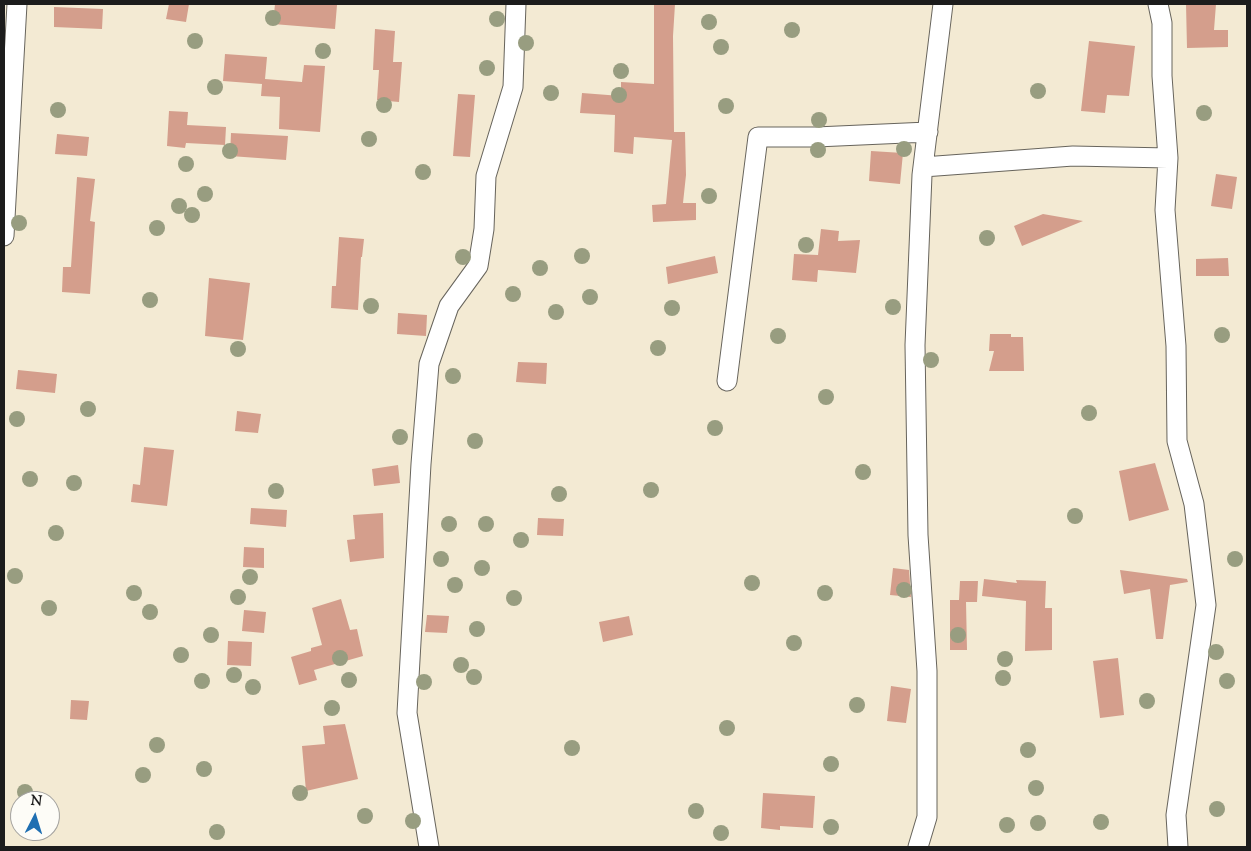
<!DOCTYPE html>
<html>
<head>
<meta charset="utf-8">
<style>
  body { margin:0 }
  #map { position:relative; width:1251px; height:851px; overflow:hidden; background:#f3ead3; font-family:"Sorts Mill Goudy",serif }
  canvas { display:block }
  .frame { position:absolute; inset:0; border:5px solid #1c1c1c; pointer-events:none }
  .north { position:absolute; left:10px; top:791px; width:50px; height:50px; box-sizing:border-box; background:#fdfcf7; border:1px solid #a3a29f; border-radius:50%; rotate:5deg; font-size:14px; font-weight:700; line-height:20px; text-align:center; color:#1c1c1c }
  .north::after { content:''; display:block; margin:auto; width:18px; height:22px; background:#1f6fb2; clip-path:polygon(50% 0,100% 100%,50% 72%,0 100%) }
</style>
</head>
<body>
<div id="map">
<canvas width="1251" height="851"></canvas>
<div class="frame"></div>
<div class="north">N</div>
</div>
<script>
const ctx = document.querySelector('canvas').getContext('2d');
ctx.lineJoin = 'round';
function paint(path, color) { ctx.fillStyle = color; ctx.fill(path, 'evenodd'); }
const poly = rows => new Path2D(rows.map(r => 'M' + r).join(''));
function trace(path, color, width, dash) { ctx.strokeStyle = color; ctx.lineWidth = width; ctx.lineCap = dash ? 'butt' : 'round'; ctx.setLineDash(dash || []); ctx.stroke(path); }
paint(poly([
  [169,4,189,4,186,22,166,19],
  [275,4,321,4,337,5,335,29,273,24],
  [654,4,675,4,673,36,674,132,685,132,686,175,683,203,696,203,696,220,653,222,652,205,666,204,672,140,634,137,633,154,614,152,615,115,580,113,582,93,621,96,621,82,654,84],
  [1186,4,1216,4,1214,30,1228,30,1228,47,1187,48],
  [54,7,103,9,102,29,54,27],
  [375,29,395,31,393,62,402,62,399,102,377,100,379,70,373,70],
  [1089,41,1135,46,1129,96,1107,95,1105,113,1081,111],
  [225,54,267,57,265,79,302,82,304,65,325,66,320,132,279,129,280,97,261,96,262,84,223,81],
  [458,94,475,95,470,157,453,156],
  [169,111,188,112,187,125,226,127,225,145,186,143,185,148,167,146],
  [231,133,288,136,286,160,230,156],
  [57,134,89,137,87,156,55,154],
  [871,151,903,153,900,184,869,181],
  [1216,174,1237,177,1232,209,1211,206],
  [77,177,95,179,90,221,95,222,90,294,62,292,63,267,71,267],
  [1043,214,1083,221,1022,246,1014,226],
  [821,229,839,231,838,241,860,240,856,273,818,270,817,282,792,280,794,254,818,255],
  [339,237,364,239,362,257,361,257,358,310,331,308,332,286,336,286],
  [715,256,718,273,668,284,666,267],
  [1228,258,1229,276,1196,276,1196,259],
  [209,278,250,283,243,340,205,336],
  [398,313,427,315,426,336,397,334],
  [990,334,1011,334,1011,337,1023,337,1024,371,989,371,994,351,989,351],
  [518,362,547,363,546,384,516,382],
  [18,370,57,374,55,393,16,389],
  [237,411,261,414,258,433,235,431],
  [144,447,174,450,167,506,131,502,133,484,140,485],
  [1155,463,1169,510,1129,521,1119,471],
  [398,465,400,483,374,486,372,469],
  [251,508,287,510,286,527,250,524],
  [383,513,384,558,350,562,347,540,355,539,353,515],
  [538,518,564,519,563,536,537,535],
  [244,547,264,548,264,568,243,567],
  [893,568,909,570,911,597,890,595],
  [1120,570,1187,579,1188,582,1170,585,1163,639,1156,639,1150,589,1124,594],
  [984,579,1017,583,1016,580,1046,581,1045,608,1052,608,1052,650,1025,651,1026,601,982,596],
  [960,581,978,581,977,602,966,602,967,650,950,650,950,600,959,600],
  [341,599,350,630,357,629,363,656,314,670,317,680,299,685,291,657,311,651,311,648,322,645,312,608],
  [244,610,266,612,264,633,242,631],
  [427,615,449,616,447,633,425,632],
  [629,616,633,635,603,642,599,622],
  [228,641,252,642,251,666,227,665],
  [1118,658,1124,715,1100,718,1093,661],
  [891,686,911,689,906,723,887,721],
  [71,700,89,701,87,720,70,719],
  [345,724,358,779,306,791,302,746,325,744,323,726],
  [763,793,815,796,813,828,780,826,780,830,761,828]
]), '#d49e8c');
const minor = poly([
  [1158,4,1162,23,1162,76,1168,158,1165,210,1176,346,1177,441,1194,504,1206,605,1176,815,1178,847],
  [923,167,1073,156,1168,158],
  [4,236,17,4],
  [727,381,758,137,816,137,928,132],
  [429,847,407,713,421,464,429,364,449,306,478,266,484,229,486,176,513,87,516,4],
  [918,847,927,817,927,671,918,535,915,345,922,175,943,4]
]);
trace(minor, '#67645c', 21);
trace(minor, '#fff', 19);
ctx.fillStyle = '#989d80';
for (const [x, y] of [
  [273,18],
  [497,19],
  [709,22],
  [792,30],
  [195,41],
  [526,43],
  [721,47],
  [323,51],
  [487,68],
  [621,71],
  [215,87],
  [1038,91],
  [551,93],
  [619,95],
  [384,105],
  [726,106],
  [58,110],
  [1204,113],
  [819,120],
  [369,139],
  [904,149],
  [818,150],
  [230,151],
  [186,164],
  [423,172],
  [205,194],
  [709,196],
  [179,206],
  [192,215],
  [19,223],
  [157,228],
  [987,238],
  [806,245],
  [582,256],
  [463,257],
  [540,268],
  [513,294],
  [590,297],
  [150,300],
  [371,306],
  [893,307],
  [672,308],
  [556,312],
  [1222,335],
  [778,336],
  [658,348],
  [238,349],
  [931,360],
  [453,376],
  [826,397],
  [88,409],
  [1089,413],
  [17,419],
  [715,428],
  [400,437],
  [475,441],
  [863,472],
  [30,479],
  [74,483],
  [651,490],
  [276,491],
  [559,494],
  [1075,516],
  [449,524],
  [486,524],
  [56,533],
  [521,540],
  [441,559],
  [1235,559],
  [482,568],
  [15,576],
  [250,577],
  [752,583],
  [455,585],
  [904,590],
  [134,593],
  [825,593],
  [238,597],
  [514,598],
  [49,608],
  [150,612],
  [477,629],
  [211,635],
  [958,635],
  [794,643],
  [1216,652],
  [181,655],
  [340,658],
  [1005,659],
  [461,665],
  [234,675],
  [474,677],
  [1003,678],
  [349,680],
  [202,681],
  [1227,681],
  [424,682],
  [253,687],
  [1147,701],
  [857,705],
  [332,708],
  [727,728],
  [157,745],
  [572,748],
  [1028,750],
  [831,764],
  [204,769],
  [143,775],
  [1036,788],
  [25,792],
  [300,793],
  [1217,809],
  [696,811],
  [365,816],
  [413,821],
  [1101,822],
  [1038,823],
  [1007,825],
  [831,827],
  [217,832],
  [721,833]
]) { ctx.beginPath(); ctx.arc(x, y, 8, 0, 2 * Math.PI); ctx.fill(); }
</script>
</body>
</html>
